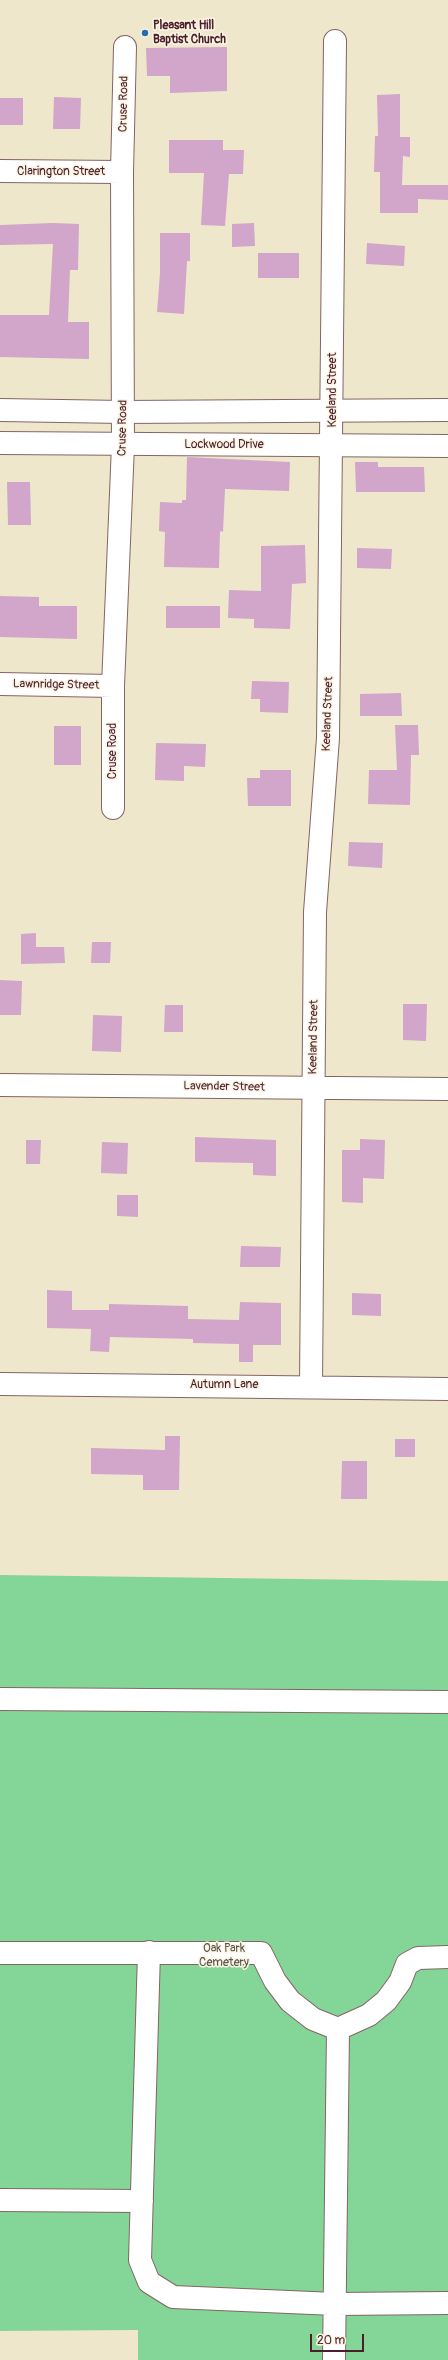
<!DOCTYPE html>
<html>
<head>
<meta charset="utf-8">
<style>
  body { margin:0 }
  #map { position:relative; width:448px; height:2360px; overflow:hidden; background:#efe7cb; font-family:Pangolin,sans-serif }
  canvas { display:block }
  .scale { position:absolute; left:310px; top:2334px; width:54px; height:18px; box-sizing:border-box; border:2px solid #4a1f2b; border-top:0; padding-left:5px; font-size:12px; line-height:14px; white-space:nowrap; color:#4a1f2b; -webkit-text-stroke:3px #fcf5e5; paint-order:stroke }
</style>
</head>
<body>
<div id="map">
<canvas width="448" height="2360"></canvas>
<div class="scale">20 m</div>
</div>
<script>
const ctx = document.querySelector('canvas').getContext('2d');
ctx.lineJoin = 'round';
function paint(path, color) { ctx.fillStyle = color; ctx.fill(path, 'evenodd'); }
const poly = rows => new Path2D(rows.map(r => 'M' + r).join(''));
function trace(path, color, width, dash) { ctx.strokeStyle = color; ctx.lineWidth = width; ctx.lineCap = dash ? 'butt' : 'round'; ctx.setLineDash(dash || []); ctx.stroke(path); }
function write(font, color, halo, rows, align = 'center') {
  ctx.font = font + ' Pangolin,sans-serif'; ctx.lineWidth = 3; ctx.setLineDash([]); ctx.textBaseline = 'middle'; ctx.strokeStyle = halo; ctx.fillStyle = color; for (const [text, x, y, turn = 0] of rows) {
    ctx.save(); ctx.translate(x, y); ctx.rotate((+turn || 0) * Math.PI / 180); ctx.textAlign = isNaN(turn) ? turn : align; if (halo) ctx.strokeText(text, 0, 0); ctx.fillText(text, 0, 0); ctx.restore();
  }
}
paint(poly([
  [0,1575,448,1581,448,2360,138,2360,138,2330,0,2331]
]), '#84d698');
paint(poly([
  [227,47,227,91,170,93,170,76,147,76,146,48],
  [400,94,400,137,410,137,410,157,403,156,402,185,448,185,448,200,418,199,418,213,380,213,380,172,374,172,375,136,378,136,377,95],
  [54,97,81,98,80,129,53,129],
  [0,98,23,98,23,125,0,125],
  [169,140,223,140,223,150,244,150,243,174,229,174,225,226,201,225,204,173,169,173],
  [53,223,79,224,78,270,70,270,68,322,89,322,89,359,0,357,0,315,49,315,53,244,0,245,0,225],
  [254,223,255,246,232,247,232,224],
  [160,233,190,233,190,261,187,261,184,314,157,312,160,273],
  [367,243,405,246,404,266,366,264],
  [258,253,299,253,299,278,258,278],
  [187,457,290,462,289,491,225,489,223,532,220,531,219,568,164,567,165,532,159,531,160,502,182,503,182,500,186,500],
  [355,462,378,462,378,467,424,467,425,492,356,492],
  [7,482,30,482,31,525,8,525],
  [305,545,306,583,292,584,290,629,254,628,254,619,228,618,229,590,261,591,261,546],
  [357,548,392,549,391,569,357,568],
  [0,596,39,597,39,606,77,606,77,639,0,637],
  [166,606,220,606,220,628,166,628],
  [252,681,289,682,288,713,260,712,260,699,251,699],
  [401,693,402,716,360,716,360,694],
  [395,725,418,725,419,755,411,755,410,805,368,804,369,770,397,770],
  [54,726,81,726,81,765,54,765],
  [156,743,206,744,205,767,184,766,184,781,155,780],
  [260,770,291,770,291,806,248,806,247,778,260,778],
  [349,842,383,843,382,868,348,866],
  [36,933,36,947,64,947,65,963,21,964,21,934],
  [92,942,111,942,110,963,91,963],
  [0,980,22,981,21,1015,0,1015],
  [403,1004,427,1004,426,1041,403,1040],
  [165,1005,183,1005,183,1032,164,1032],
  [93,1015,122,1016,121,1052,92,1051],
  [195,1137,276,1140,276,1176,253,1175,253,1163,195,1162],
  [360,1139,385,1140,384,1179,363,1178,363,1203,342,1202,342,1150,360,1150],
  [26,1140,41,1140,40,1164,26,1164],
  [102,1142,128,1143,127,1174,101,1173],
  [117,1195,138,1195,138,1217,117,1216],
  [241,1246,281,1247,280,1267,240,1267],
  [47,1290,72,1291,72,1310,109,1310,109,1304,188,1306,188,1319,239,1320,240,1302,281,1303,281,1345,253,1345,253,1362,239,1362,239,1344,193,1343,193,1339,110,1337,109,1352,90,1351,91,1329,47,1328],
  [352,1293,381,1294,381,1316,352,1315],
  [165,1436,180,1436,179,1490,143,1490,143,1475,91,1474,91,1448,165,1450],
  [395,1439,415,1439,415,1457,395,1457],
  [342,1461,367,1461,367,1499,341,1499]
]), '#d2a5ca');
const minor = poly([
  [0,171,122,172],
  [0,684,113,686],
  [113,808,113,686,123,445,122,172,125,47],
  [0,1085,448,1089],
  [0,1384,448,1389],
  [311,1386,315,912,328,738,335,41],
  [0,1699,448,1702],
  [149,1952,140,2260,149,2282,173,2297,335,2304,448,2303],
  [0,1953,261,1953,275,1981,290,2001,313,2019,338,2029,369,2015,386,2001,400,1982,407,1964,418,1958,448,1957],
  [0,2200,142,2201],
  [334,2360,338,2029]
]);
const major = poly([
  [0,410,123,412,448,410],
  [0,443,448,446]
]);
trace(minor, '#846563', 24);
trace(major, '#846563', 24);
trace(minor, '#fff', 22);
trace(major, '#fff', 22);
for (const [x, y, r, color] of [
  [145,33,4,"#1f6fb2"]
]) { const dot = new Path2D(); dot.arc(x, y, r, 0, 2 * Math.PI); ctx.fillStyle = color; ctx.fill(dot); trace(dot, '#fcf5e5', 1.5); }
write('bold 12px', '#4a1f2b', '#fcf5e5', [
  ["Pleasant Hill",153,26],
  ["Baptist Church",153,40]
], 'left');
write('12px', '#4a1f2b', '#fcf5e5', [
  ["Cruse Road",124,104,-89],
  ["Clarington Street",61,172],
  ["Keeland Street",333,390,-90],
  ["Cruse Road",123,428,-89],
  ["Lockwood Drive",224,445],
  ["Lawnridge Street",56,685,1],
  ["Keeland Street",328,714,-88],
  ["Cruse Road",113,751,-90],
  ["Keeland Street",314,1037,-89],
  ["Lavender Street",224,1087,1],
  ["Autumn Lane",224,1385]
]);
write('12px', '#5b564c', '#fcf5e5', [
  ["Oak Park",224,1949],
  ["Cemetery",224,1963]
]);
</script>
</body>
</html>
